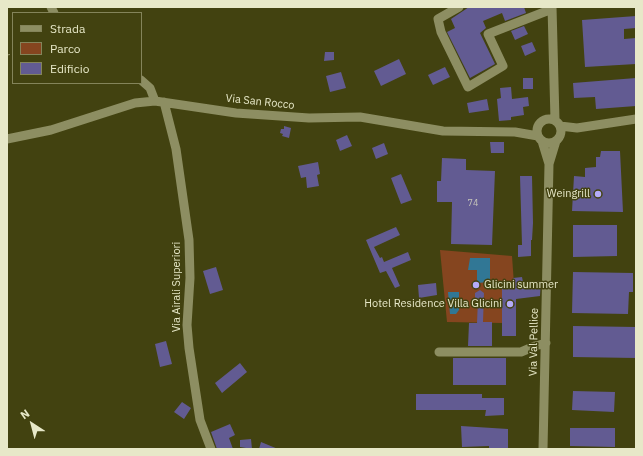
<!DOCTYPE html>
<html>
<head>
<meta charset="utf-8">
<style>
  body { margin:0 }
  #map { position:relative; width:643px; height:456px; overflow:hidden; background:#424210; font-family:"IBM Plex Sans",sans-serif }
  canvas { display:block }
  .frame { position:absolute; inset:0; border:8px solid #e7e8c8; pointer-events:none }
  .legend { position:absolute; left:12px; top:12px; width:130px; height:72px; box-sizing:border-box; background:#424210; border:1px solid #84845a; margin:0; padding:5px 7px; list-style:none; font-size:12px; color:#e7e8c8 }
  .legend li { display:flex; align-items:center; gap:8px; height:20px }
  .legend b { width:20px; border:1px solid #84845a }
  .north { position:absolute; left:12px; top:404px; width:40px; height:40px; -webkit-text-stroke:3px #424210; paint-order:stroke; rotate:324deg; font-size:11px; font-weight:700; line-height:16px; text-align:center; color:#e7e8c8 }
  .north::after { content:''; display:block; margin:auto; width:14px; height:18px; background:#e7e8c8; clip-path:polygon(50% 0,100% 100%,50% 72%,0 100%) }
</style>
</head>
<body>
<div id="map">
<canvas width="643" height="456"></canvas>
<div class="frame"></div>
<ul class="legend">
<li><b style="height:5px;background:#8d8e62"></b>Strada</li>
<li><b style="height:11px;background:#85451f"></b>Parco</li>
<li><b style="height:11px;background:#625b92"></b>Edificio</li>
</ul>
<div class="north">N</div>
</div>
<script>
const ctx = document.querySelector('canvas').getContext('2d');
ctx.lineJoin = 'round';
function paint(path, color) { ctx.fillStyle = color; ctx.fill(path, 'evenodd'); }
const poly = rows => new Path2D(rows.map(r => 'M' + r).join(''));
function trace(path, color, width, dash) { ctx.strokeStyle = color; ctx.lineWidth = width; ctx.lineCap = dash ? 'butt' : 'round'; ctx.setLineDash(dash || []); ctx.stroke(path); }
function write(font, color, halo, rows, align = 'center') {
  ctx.font = font + ' "IBM Plex Sans",sans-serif'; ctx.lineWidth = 3; ctx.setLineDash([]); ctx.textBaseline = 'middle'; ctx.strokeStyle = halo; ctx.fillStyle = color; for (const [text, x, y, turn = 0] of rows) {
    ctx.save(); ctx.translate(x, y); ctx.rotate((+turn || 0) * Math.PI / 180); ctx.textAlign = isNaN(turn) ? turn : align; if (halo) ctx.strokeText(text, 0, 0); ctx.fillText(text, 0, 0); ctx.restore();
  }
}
paint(poly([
  [440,250,512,256,514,284,502,286,502,323,447,322]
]), '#85451f');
paint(poly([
  [470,258,490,258,490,282,477,283,477,270,468,270],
  [448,292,459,292,459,310,456,314,450,314]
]), '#317795');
paint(poly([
  [469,7,524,7,526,13,505,21,502,13,483,21,486,28,480,33,495,64,470,78,447,32,455,28,451,19],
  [636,16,636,28,624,29,624,39,636,38,636,64,585,67,582,20],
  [524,26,528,34,515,40,511,31],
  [532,42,536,51,525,56,521,46],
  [325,52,334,52,334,60,324,61],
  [399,59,406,74,381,86,374,71],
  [445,67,450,77,433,85,428,75],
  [341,72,346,88,330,92,326,76],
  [523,78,533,78,533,89,523,89],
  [636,78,636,106,596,109,595,97,574,98,573,83],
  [511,87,512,99,528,97,529,106,523,107,524,115,511,117,511,120,499,121,497,99,501,98,500,88],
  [487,99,489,110,469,113,467,103],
  [284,126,291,128,289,138,282,136,283,134,280,133,281,129,284,129],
  [347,135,352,146,340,151,336,140],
  [490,142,504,142,504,153,491,153],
  [384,143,388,154,376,159,372,148],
  [601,151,620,151,623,212,572,211,574,176,585,177,585,168,596,167,596,157,600,157],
  [442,158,466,159,466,170,495,171,492,245,451,244,452,202,437,202,437,181,441,181],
  [318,162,320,174,317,175,319,186,307,188,306,177,301,178,298,166],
  [401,174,412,200,401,204,391,178],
  [520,176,532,176,533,223,532,240,531,240,531,256,518,257,518,245,522,245],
  [573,225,617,225,617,256,573,257],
  [396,227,400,235,374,247,380,258,382,257,384,262,408,252,411,260,392,268,400,286,395,288,386,271,380,273,366,240],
  [216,267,223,290,210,294,203,271],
  [573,272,633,273,633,292,629,292,628,314,572,313],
  [522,277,523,282,541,281,540,296,516,299,516,336,502,336,502,286,514,285,513,278],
  [436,283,437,295,419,298,418,285],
  [480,290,484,293,483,322,492,322,492,346,468,346,469,323,477,323,478,299,475,298,475,293],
  [573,326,636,327,636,358,573,357],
  [166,341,172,364,160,367,155,344],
  [453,358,506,358,506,385,453,385],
  [240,363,247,372,222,393,215,383],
  [573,391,615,392,614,412,572,410],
  [416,394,482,394,482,398,504,398,504,415,485,416,486,410,416,410],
  [182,402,191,408,184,419,174,412],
  [230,424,235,435,229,438,233,449,217,449,211,432],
  [461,426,508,429,508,449,489,449,489,446,462,447],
  [570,428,615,428,615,447,570,446],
  [251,439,252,449,240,447,240,440],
  [261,442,278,449,259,449]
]), '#625b92');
trace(poly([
  [7,55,13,54]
]), '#94956c', 1, [3, 3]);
trace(poly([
  [51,7,54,13],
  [459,7,438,19,441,32,468,87,503,66,488,34,552,9],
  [552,7,555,120],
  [141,80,150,88,155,101],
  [164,102,176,149,189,240,190,278,187,325,189,348,200,420,211,449],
  '537 131a12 12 0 1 1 24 0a12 12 0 1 1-24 0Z',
  [560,126,577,128,636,119],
  [7,139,51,130,135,103,155,101,236,113,309,118,360,117,443,131,515,132,538,136],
  [542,141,549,164],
  [439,352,521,352,535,346,546,343],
  [543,449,549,164,556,141]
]), '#8d8e62', 9);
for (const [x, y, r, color] of [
  [598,194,4,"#b5acf8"],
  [476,285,4,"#b5acf8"],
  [510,304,4,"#b5acf8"]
]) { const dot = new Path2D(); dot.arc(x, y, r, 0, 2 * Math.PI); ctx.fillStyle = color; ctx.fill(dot); trace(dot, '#424210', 1.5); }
write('9px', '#c6c5ba', null, [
  ["74",473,203]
]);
write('11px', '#e7e8c8', '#424210', [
  ["Via San Rocco",260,102,6],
  ["Via Airali Superiori",177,287,-90],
  ["Via Val Pellice",534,342,-89]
]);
write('11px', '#e7e8c8', '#424210', [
  ["Weingrill",590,194],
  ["Glicini summer",484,285,"left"],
  ["Hotel Residence Villa Glicini",502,304]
], 'right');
</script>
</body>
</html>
